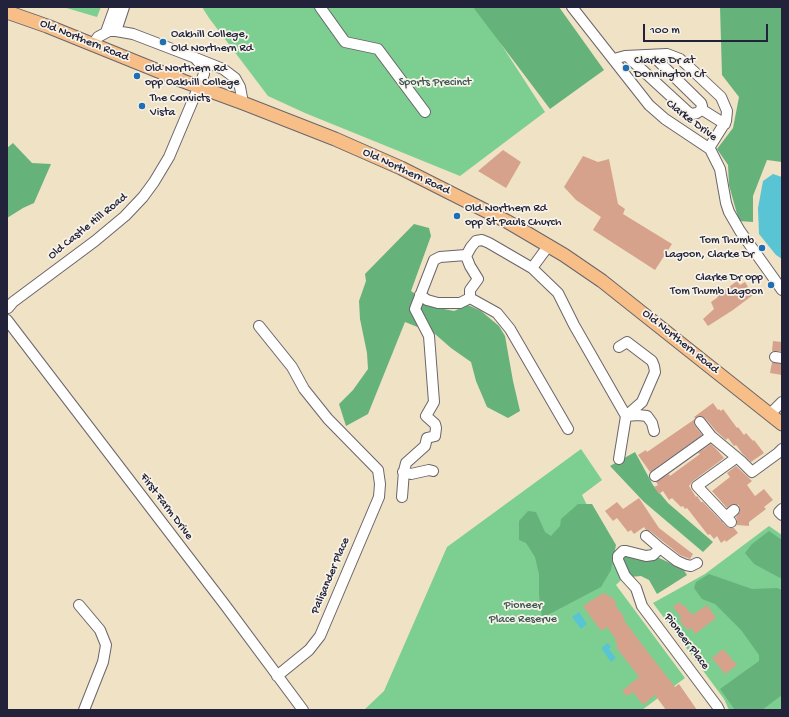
<!DOCTYPE html>
<html>
<head>
<meta charset="utf-8">
<style>
  body { margin:0 }
  #map { position:relative; width:789px; height:717px; overflow:hidden; background:#f0e2c5; font-family:"Gochi Hand",sans-serif }
  canvas { display:block }
  .frame { position:absolute; inset:0; border:8px solid #22223b; pointer-events:none }
  .scale { position:absolute; left:643px; top:24px; width:125px; height:18px; box-sizing:border-box; border:2px solid #22223b; border-top:0; padding-left:5px; font-size:12px; line-height:14px; white-space:nowrap; color:#22223b; -webkit-text-stroke:3px #f7f3e8; paint-order:stroke }
</style>
</head>
<body>
<div id="map">
<canvas width="789" height="717"></canvas>
<div class="frame"></div>
<div class="scale">100 m</div>
</div>
<script>
const ctx = document.querySelector('canvas').getContext('2d');
ctx.lineJoin = 'round';
function paint(path, color) { ctx.fillStyle = color; ctx.fill(path, 'evenodd'); }
const poly = rows => new Path2D(rows.map(r => 'M' + r).join(''));
function trace(path, color, width, dash) { ctx.strokeStyle = color; ctx.lineWidth = width; ctx.lineCap = dash ? 'butt' : 'round'; ctx.setLineDash(dash || []); ctx.stroke(path); }
function write(font, color, halo, rows, align = 'center') {
  ctx.font = font + ' "Gochi Hand",sans-serif'; ctx.lineWidth = 3.5; ctx.setLineDash([]); ctx.textBaseline = 'middle'; ctx.strokeStyle = halo; ctx.fillStyle = color; for (const [text, x, y, turn = 0] of rows) {
    ctx.save(); ctx.translate(x, y); ctx.rotate((+turn || 0) * Math.PI / 180); ctx.textAlign = isNaN(turn) ? turn : align; if (halo) ctx.strokeText(text, 0, 0); ctx.fillText(text, 0, 0); ctx.restore();
  }
}
paint(poly([
  [63,7,101,7,97,17],
  [202,7,477,7,545,112,460,176,305,113,268,96,209,18],
  [581,449,602,480,582,495,623,578,616,585,685,678,642,710,364,710,384,691,447,547],
  [769,526,782,535,782,710,729,710,724,699,653,603,705,574]
]), '#7dcf91');
paint(poly([
  [473,7,559,7,604,70,550,109],
  [720,7,782,7,782,162,767,160,753,196,753,222,739,221,729,185,728,165,717,149,733,128,739,97,722,75],
  [13,143,32,163,51,164,34,203,23,208,7,218,7,148],
  [414,224,429,228,431,236,411,291,434,307,454,311,468,305,481,311,499,326,505,336,513,381,520,411,508,418,487,407,476,381,471,362,451,348,435,334,405,322,368,414,346,426,339,404,353,390,368,369,367,353,360,319,359,301,366,281,365,274],
  [635,452,653,485,668,503,713,542,703,552,644,502,610,466],
  [578,504,592,504,616,545,611,570,601,587,542,618,539,595,539,574,535,557,526,543,519,540,519,521,528,511,536,512,545,532,551,536,560,526,561,519],
  [769,531,782,540,782,579,754,564,745,553,752,544],
  [620,555,657,557,683,569,687,575,657,594,649,580,641,576,630,577],
  [709,574,752,589,777,588,782,590,782,695,762,710,735,710,720,689,759,661,759,655,741,630,715,604,702,599,694,588,696,582]
]), '#66b27b');
paint(poly([
  [773,174,782,177,782,259,776,255,759,234,758,208,763,181],
  [579,612,587,624,581,629,572,617],
  [608,643,611,647,609,649,616,658,611,662,601,648]
]), '#59c4d4');
paint(poly([
  [503,150,521,162,506,188,478,171],
  [583,156,598,162,609,159,618,204,625,209,623,214,672,244,655,270,593,230,601,217,576,200,564,187],
  [737,281,740,285,745,282,753,295,733,310,708,326,703,319,714,309,711,302,718,297,717,296,722,293,722,292],
  [773,341,782,342,782,351,772,351],
  [772,362,782,364,782,375,770,373],
  [713,403,718,410,719,409,721,411,723,409,737,428,738,427,744,435,746,433,753,441,754,440,764,453,751,462,742,453,736,445,734,446,728,438,726,440,716,431,705,418,699,416,695,418,694,417],
  [695,419,694,423,695,426,702,435,650,472,638,455,646,450,647,452],
  [711,444,718,451,724,458,693,481,689,486,696,497,697,496,701,502,703,502,726,526,730,528,734,528,738,533,726,542,725,540,721,543,717,536,714,539,710,534,708,535,687,508,685,509,683,506,681,507,672,498,669,500,663,491,659,494,654,487,658,485,656,482,669,474,670,476,700,454,698,453],
  [736,466,752,481,747,485,755,496,764,489,773,500,764,507,766,509,749,522,749,526,737,525,737,521,736,517,740,512,739,505,732,504,727,508,712,491,730,477,727,473],
  [639,498,659,528,693,554,690,559,680,555,650,531,646,530,644,527,634,534,631,530,628,532,617,518,613,521,605,511,617,502,623,509],
  [603,593,604,595,606,593,609,597,611,596,617,604,615,605,625,618,623,619,650,655,675,687,679,684,697,710,666,710,655,695,643,705,633,692,627,696,622,691,639,677,616,647,618,646,615,641,616,640,607,627,601,631,583,606],
  [679,602,683,606,684,605,692,615,707,605,716,618,695,634,691,628,688,630,681,623,682,623,679,619,682,618,673,607],
  [723,649,737,665,725,674,712,658]
]), '#d6a28c');
const minor = poly([
  [320,7,345,42,378,49,425,112],
  [572,7,649,105,665,119,710,149,720,169,726,203,729,212,740,231,782,290],
  [116,31,124,7],
  [106,32,115,7],
  [92,45,98,37,109,31,116,31,133,34,193,57,223,69,235,78,240,87,243,103],
  [627,56,688,112,692,114,697,113,701,110,702,106,701,103,652,55],
  [614,59,625,56,667,54,680,59,687,65,721,97,727,111,726,121,709,148],
  [701,109,725,124],
  [549,245,532,268,558,293,574,325,626,416,619,459],
  [420,295,427,300,438,303,460,303,470,298,470,290,478,279,470,266,466,256,471,247,476,241,482,240,489,243,532,268],
  [470,298,497,313,510,329,568,429],
  [8,308,13,302,95,241,125,216,143,197,154,182,169,157,204,74,202,66,195,58],
  [7,320,225,605,303,710],
  [259,326,292,367,304,389,328,419,378,470,380,484,379,497,320,636,309,650,277,676],
  [619,347,627,342,652,361,654,366,655,372,642,402,626,416,638,415,647,416,652,423,654,431],
  [775,357,782,358],
  [770,414,782,402],
  [700,422,711,436,741,461,752,472,778,453,782,449],
  [403,472,411,474,429,470,433,471],
  [655,476,711,436],
  [402,497,404,471,406,463,425,446,427,438,435,436,436,428,435,424,426,416,434,402,429,336,415,309,434,260,440,257,466,255],
  [782,509,779,512,782,515],
  [726,517,734,510],
  [731,522,697,486,736,458],
  [646,536,660,548,653,555,646,556,626,551,623,551,618,556,618,560,625,576,636,588,642,606,717,706,719,710],
  [660,548,677,561,686,565,691,566,697,563],
  [79,605,100,630,106,645,103,662,84,710]
]);
const major = poly([
  [7,12,47,26,183,81,243,103,335,139,401,168,508,222,564,255,602,281,782,424]
]);
trace(minor, '#6a656b', 12);
trace(major, '#6a656b', 15);
trace(minor, '#fff', 10);
trace(major, '#f7be87', 13);
for (const [x, y, r, color] of [
  [163,42,4,"#1f6fb2"],
  [626,68,4,"#1f6fb2"],
  [137,76,4,"#1f6fb2"],
  [142,106,4,"#1f6fb2"],
  [457,216,4,"#1f6fb2"],
  [762,248,4,"#1f6fb2"],
  [771,285,4,"#1f6fb2"]
]) { const dot = new Path2D(); dot.arc(x, y, r, 0, 2 * Math.PI); ctx.fillStyle = color; ctx.fill(dot); trace(dot, '#f7f3e8', 1.5); }
write('12px', '#22223b', '#f7f3e8', [
  ["Oakhill College,",171,35],
  ["Old Northern Rd",171,49],
  ["Clarke Dr at",634,61],
  ["Donnington Ct",634,75],
  ["Old Northern Rd",145,69],
  ["opp Oakhill College",145,83],
  ["The Convicts",150,99],
  ["Vista",150,113],
  ["Old Northern Rd",465,209],
  ["opp St Pauls Church",465,223],
  ["Tom Thumb",754,241,"right"],
  ["Lagoon, Clarke Dr",754,255,"right"],
  ["Clarke Dr opp",763,278,"right"],
  ["Tom Thumb Lagoon",763,292,"right"]
], 'left');
write('12px', '#22223b', '#f7f3e8', [
  ["Old Northern Road",84,41,22],
  ["Clarke Drive",691,121,37],
  ["Old Northern Road",406,172,25],
  ["Old Castle Hill Road",88,227,-39],
  ["Old Northern Road",680,342,39],
  ["First Farm Drive",166,507,53],
  ["Palisander Place",331,576,-67],
  ["Pioneer Place",686,642,53]
]);
write('12px', '#3d5655', '#f7f3e8', [
  ["Sports Precinct",435,83],
  ["Pioneer",523,606],
  ["Place Reserve",523,620]
]);
</script>
</body>
</html>
